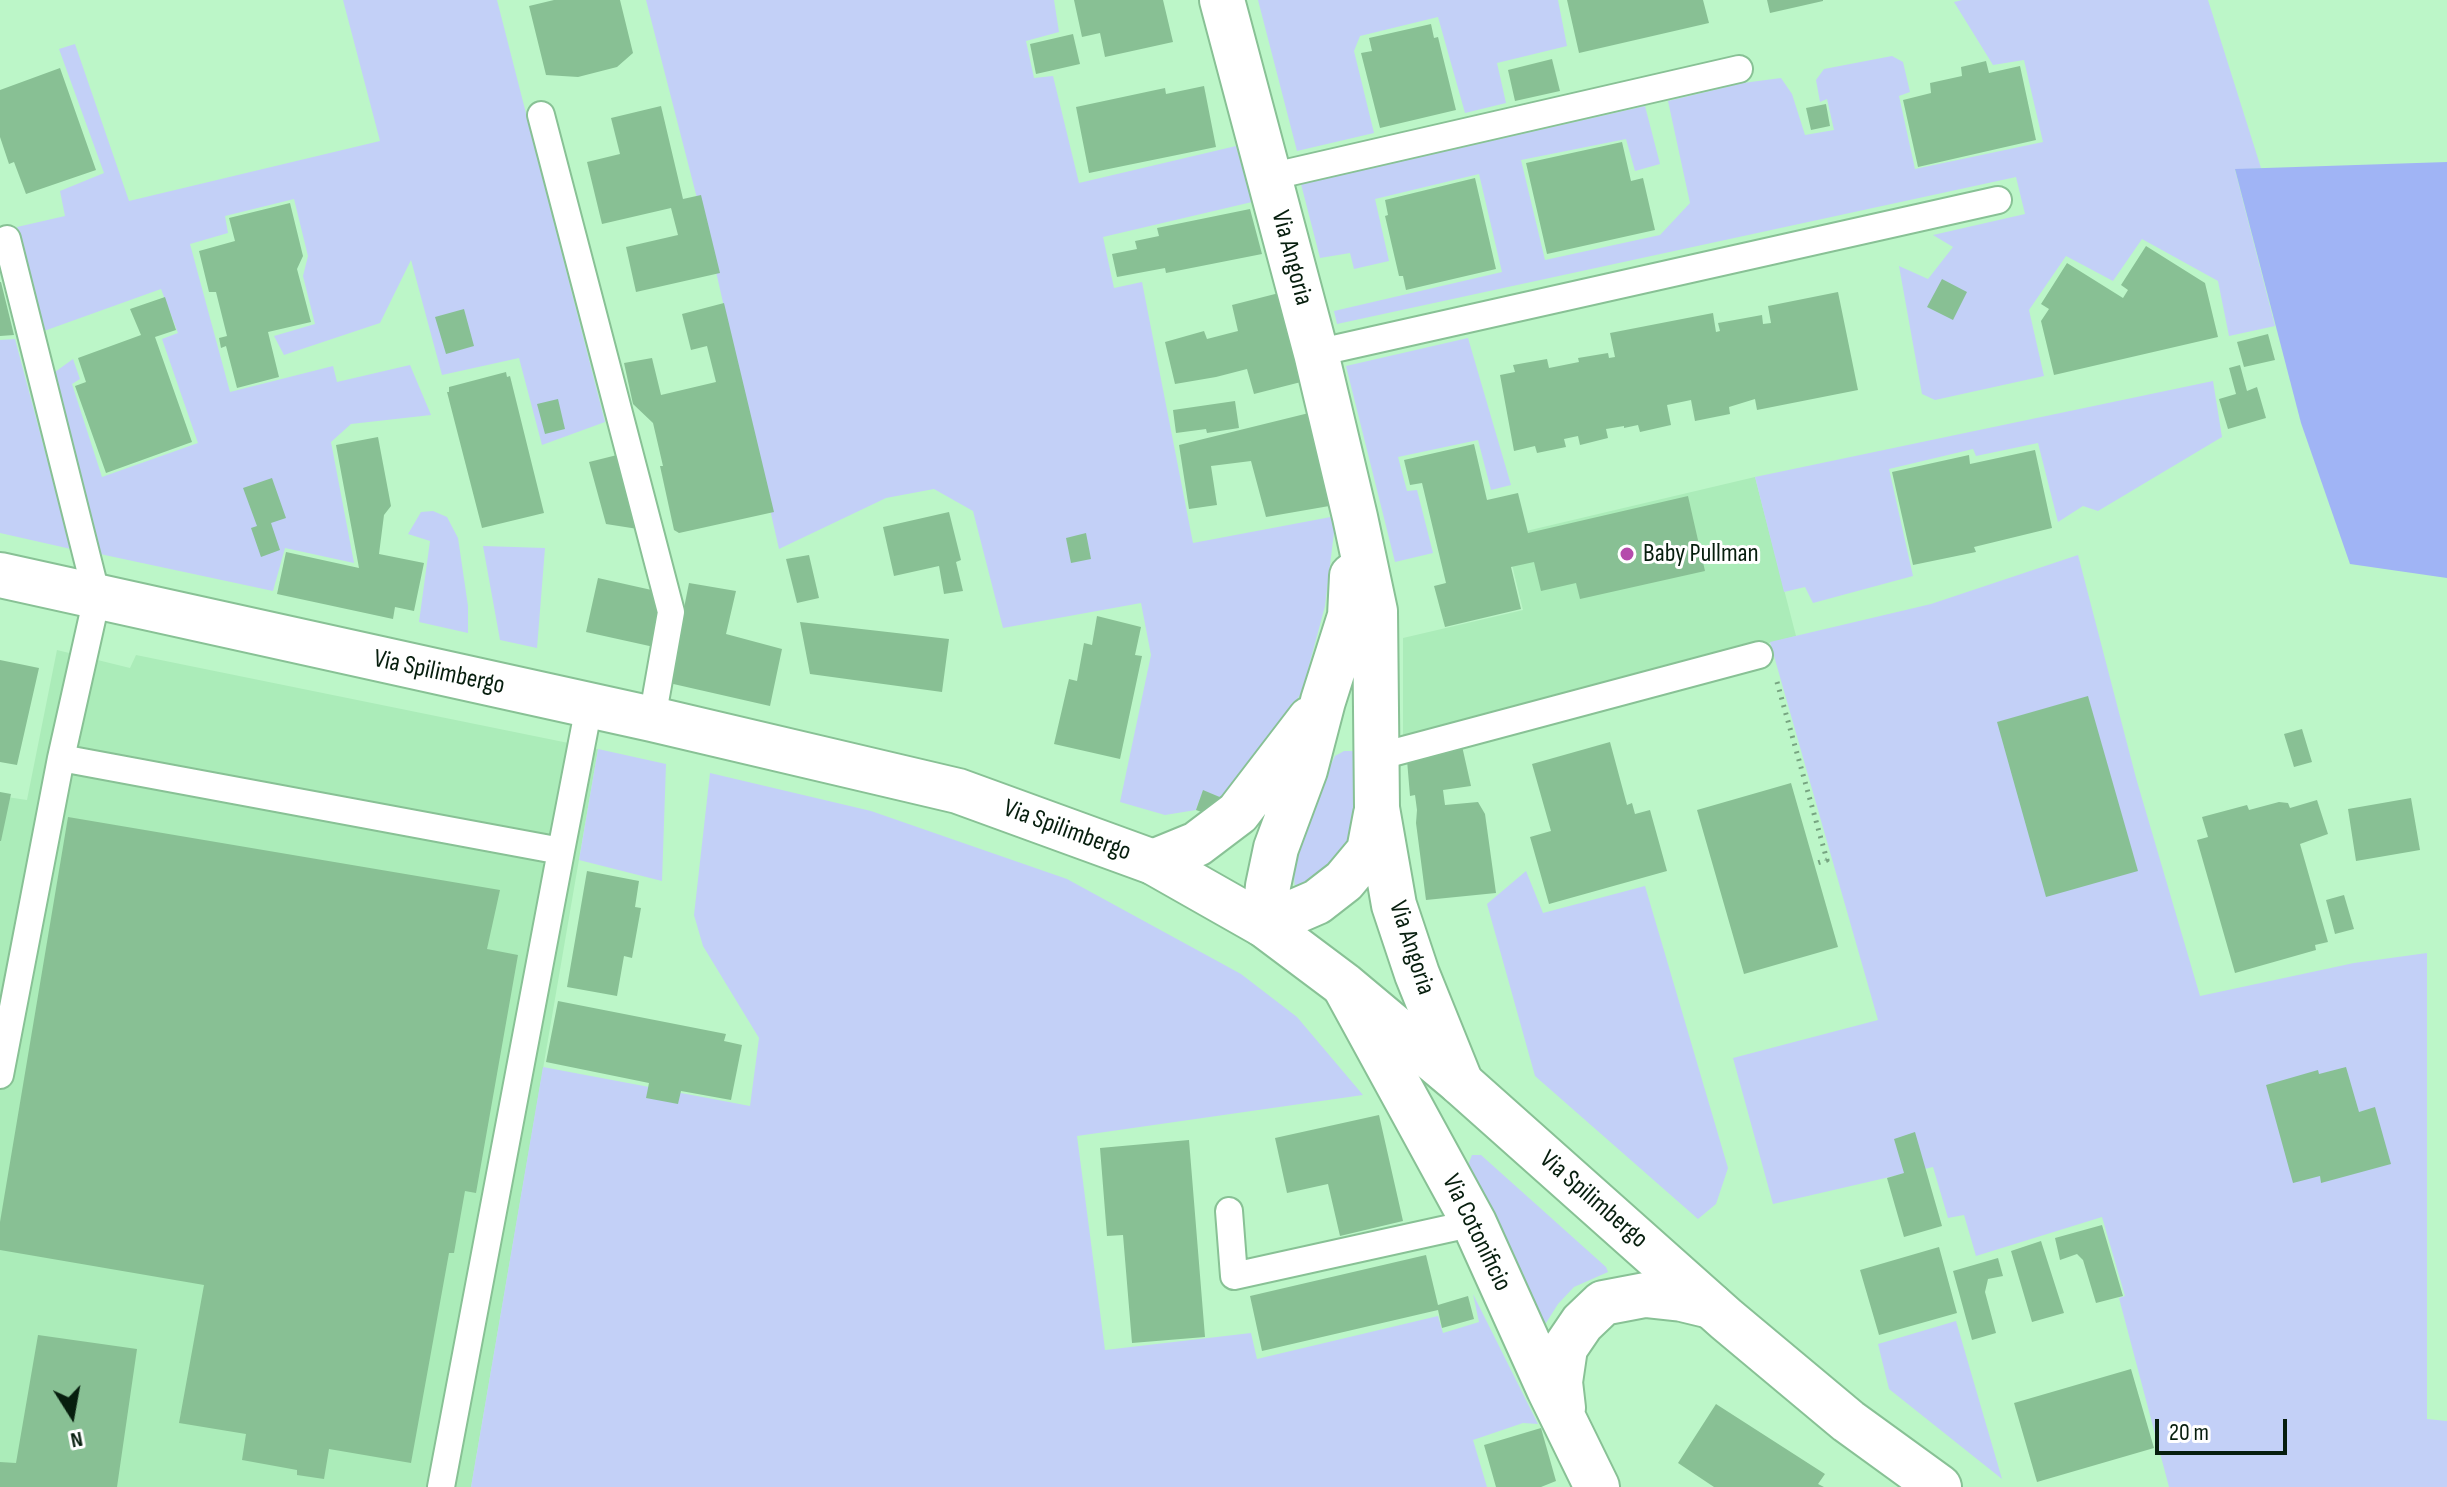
<!DOCTYPE html>
<html>
<head>
<meta charset="utf-8">
<style>
  body { margin:0 }
  #map { position:relative; width:2447px; height:1487px; overflow:hidden; background:#bcf6c8; font-family:"Sofia Sans Condensed",sans-serif }
  canvas { display:block }
  .north { position:absolute; left:32px; top:1375px; width:80px; height:80px; -webkit-text-stroke:6px #fff; paint-order:stroke; rotate:169deg; font-size:22px; font-weight:700; line-height:32px; text-align:center; color:#071e0e }
  .north::after { content:''; display:block; margin:auto; width:28px; height:36px; background:#071e0e; clip-path:polygon(50% 0,100% 100%,50% 72%,0 100%) }
  .scale { position:absolute; left:2155px; top:1419px; width:132px; height:36px; box-sizing:border-box; border:4px solid #071e0e; border-top:0; padding-left:10px; font-size:24px; line-height:28px; white-space:nowrap; color:#071e0e; -webkit-text-stroke:6px #fff; paint-order:stroke }
</style>
</head>
<body>
<div id="map">
<canvas width="2447" height="1487"></canvas>
<div class="north">N</div>
<div class="scale">20 m</div>
</div>
<script>
const ctx = document.querySelector('canvas').getContext('2d');
ctx.lineJoin = 'round';
function paint(path, color) { ctx.fillStyle = color; ctx.fill(path, 'evenodd'); }
const poly = rows => new Path2D(rows.map(r => 'M' + r).join(''));
function trace(path, color, width, dash) { ctx.strokeStyle = color; ctx.lineWidth = width; ctx.lineCap = dash ? 'butt' : 'round'; ctx.setLineDash(dash || []); ctx.stroke(path); }
function write(font, color, halo, rows, align = 'center') {
  ctx.font = font + ' "Sofia Sans Condensed",sans-serif'; ctx.lineWidth = 6; ctx.setLineDash([]); ctx.textBaseline = 'middle'; ctx.strokeStyle = halo; ctx.fillStyle = color; for (const [text, x, y, turn = 0] of rows) {
    ctx.save(); ctx.translate(x, y); ctx.rotate((+turn || 0) * Math.PI / 180); ctx.textAlign = isNaN(turn) ? turn : align; if (halo) ctx.strokeText(text, 0, 0); ctx.fillText(text, 0, 0); ctx.restore();
  }
}
paint(poly([
  [1755,477,1796,636,1403,740,1403,638,1523,610,1505,536],
  [57,650,130,668,136,655,598,749,471,1487,0,1487,0,796,27,800]
]), '#abecb9');
paint(poly([
  [343,0,497,0,605,422,542,445,519,358,442,375,411,260,380,323,284,355,274,336,315,324,303,276,308,256,294,199,225,216,228,233,190,244,230,392,333,366,337,382,410,365,431,415,351,424,331,442,354,563,285,548,273,591,100,554,55,372,73,359,80,379,72,384,102,477,198,443,162,339,178,333,161,289,44,331,17,227,65,216,60,191,104,173,59,49,75,44,129,201,380,141],
  [646,0,1054,0,1059,32,1026,41,1034,78,1053,76,1079,183,1236,146,1252,202,1103,237,1114,288,1142,282,1193,543,1336,516,1325,606,1302,692,1264,749,1222,798,1203,791,1196,810,1165,815,1120,802,1151,655,1141,603,1003,628,973,511,934,489,886,498,779,549,717,276],
  [1258,0,1558,0,1567,46,1497,63,1506,103,1465,113,1438,17,1360,36,1354,51,1374,133,1297,151],
  [1962,0,2208,0,2261,168,2235,170,2275,326,2229,336,2218,281,2142,239,2113,281,2066,256,2029,310,2044,376,1935,400,1922,394,1899,266,1928,279,1953,247,1933,235,2025,214,2016,177,1337,324,1334,311,1502,272,1479,174,1375,199,1389,261,1354,269,1350,253,1320,258,1301,184,1645,106,1660,164,1635,171,1626,139,1521,160,1545,260,1660,235,1690,203,1668,101,1743,83,1781,78,1792,94,1805,135,1834,130,1827,99,1820,102,1816,80,1824,69,1892,56,1903,62,1910,92,1899,96,1915,169,2043,142,2024,60,1993,65,1954,2],
  [1468,338,1511,485,1491,490,1478,440,1398,457,1407,491,1417,490,1433,553,1395,562,1346,366],
  [15,339,71,549,0,533,0,340],
  [2213,381,2222,437,2098,511,2083,506,2058,522,2038,443,1976,456,1973,449,1889,469,1913,576,1813,603,1805,587,1784,592,1755,477],
  [433,511,447,517,458,538,468,606,468,633,419,622,430,541,408,534,421,512],
  [483,546,545,548,537,648,500,640],
  [2078,555,2136,778,2200,996,2354,963,2427,953,2427,1419,2447,1421,2447,1487,2169,1487,2119,1298,2125,1296,2102,1217,1976,1256,1964,1215,1948,1218,1933,1167,1773,1204,1733,1058,1878,1020,1770,642,1931,604],
  [598,749,666,764,662,881,579,860],
  [1344,751,1353,751,1359,758,1360,811,1345,856,1295,891,1293,857,1303,824,1335,756],
  [710,773,871,811,1067,879,1241,974,1297,1017,1363,1095,1077,1136,1105,1350,1251,1333,1257,1359,1438,1316,1443,1333,1479,1322,1473,1294,1538,1424,1523,1423,1473,1440,1487,1487,471,1487,543,1067,750,1106,759,1038,703,946,694,915],
  [1526,871,1543,913,1645,886,1728,1168,1716,1204,1698,1219,1535,1076,1487,904],
  [1472,1155,1481,1155,1606,1267,1608,1272,1574,1287,1558,1304,1546,1323,1540,1323,1537,1319,1468,1165],
  [1956,1321,2002,1479,1889,1389,1878,1344]
]), '#c3d0f7');
paint(poly([
  [2447,162,2447,578,2350,564,2301,423,2235,169]
]), '#a0b4f5');
paint(poly([
  [554,0,620,0,633,53,617,67,578,77,546,75,529,6],
  [1074,0,1163,0,1173,42,1105,57,1100,33,1082,37],
  [1567,0,1703,0,1709,23,1579,53],
  [1767,0,1823,0,1823,1,1770,13],
  [1431,24,1434,38,1438,37,1456,110,1380,128,1361,53,1372,51,1369,38],
  [1073,34,1080,64,1036,74,1030,44],
  [1552,59,1560,91,1515,101,1508,70],
  [1986,61,1989,73,2020,66,2036,140,1918,167,1903,100,1931,93,1930,83,1962,76,1961,67],
  [60,68,96,170,26,194,14,162,9,164,0,137,0,90],
  [1204,86,1216,147,1089,173,1076,107,1165,88,1166,94],
  [1826,104,1830,126,1811,130,1806,108],
  [661,106,683,199,701,195,720,273,636,292,626,247,678,235,671,208,602,224,587,162,620,154,611,118],
  [1622,142,1631,181,1643,178,1655,230,1547,254,1526,163],
  [1475,178,1496,269,1406,290,1403,276,1399,276,1385,216,1388,215,1385,200],
  [290,203,303,256,297,269,311,322,268,332,279,377,237,388,226,346,221,348,219,338,227,336,216,292,209,292,199,251,235,241,229,218],
  [1250,209,1262,254,1166,273,1165,268,1117,277,1112,254,1137,249,1135,241,1159,236,1157,228],
  [2146,246,2205,283,2218,337,2054,375,2041,321,2049,309,2041,304,2067,263,2123,298,2128,290,2121,285],
  [1942,279,1967,292,1953,320,1927,307],
  [0,282,1,282,14,335,0,336],
  [1838,292,1858,390,1757,410,1755,399,1729,407,1730,414,1695,421,1691,400,1667,405,1671,425,1640,432,1638,425,1624,428,1624,426,1606,429,1608,438,1580,445,1578,436,1564,439,1566,447,1537,453,1535,446,1514,451,1500,375,1515,372,1513,365,1547,359,1549,368,1579,362,1578,358,1608,353,1609,358,1615,357,1610,333,1713,313,1716,332,1720,331,1718,323,1762,315,1763,324,1771,323,1768,306],
  [1279,293,1301,382,1254,394,1247,369,1216,377,1175,384,1165,342,1204,331,1207,339,1238,331,1232,305],
  [165,297,176,330,155,337,192,442,106,473,75,386,86,382,78,358,141,335,130,309],
  [724,303,774,512,679,533,674,530,660,466,663,466,653,423,633,404,624,363,652,358,661,395,716,382,707,346,691,350,682,314],
  [464,309,474,346,446,354,435,317],
  [2268,334,2275,360,2244,367,2237,342],
  [2240,365,2247,391,2257,387,2266,418,2228,429,2219,399,2236,394,2229,368],
  [506,372,507,377,510,376,544,513,482,528,447,392,449,392,449,387],
  [558,399,565,429,545,434,537,404],
  [1235,401,1239,428,1207,433,1206,429,1176,433,1173,410],
  [1313,412,1335,505,1266,517,1251,461,1211,466,1217,505,1189,509,1179,445],
  [378,437,391,506,384,515,379,554,424,563,414,611,395,607,393,619,277,594,286,552,359,568,336,445],
  [1474,444,1487,500,1518,493,1528,533,1688,496,1705,571,1580,599,1576,583,1541,591,1534,562,1511,567,1521,609,1445,627,1434,586,1446,583,1422,483,1410,485,1404,460],
  [2035,450,2052,528,1974,547,1976,552,1913,565,1892,472,1969,455,1970,464],
  [617,455,638,529,606,524,589,462],
  [272,478,286,518,271,523,280,550,261,557,251,528,257,526,243,488],
  [949,512,961,560,956,562,963,591,944,594,939,566,894,576,883,527],
  [1086,533,1091,559,1071,563,1066,538],
  [809,555,819,598,797,603,786,559],
  [598,578,665,593,654,647,586,632],
  [689,583,736,591,726,634,782,649,770,706,669,683],
  [1097,616,1141,627,1135,655,1142,656,1120,759,1054,744,1069,679,1077,681,1084,643,1092,645],
  [800,622,949,639,942,692,810,674],
  [0,660,39,668,17,765,0,762],
  [2088,696,2138,871,2046,897,1997,722],
  [2302,729,2312,762,2294,767,2284,734],
  [1610,742,1627,805,1632,803,1635,814,1650,810,1667,871,1549,904,1530,837,1551,831,1532,764],
  [1462,746,1471,786,1443,790,1445,805,1478,802,1485,814,1496,893,1426,900,1416,823,1417,810,1415,795,1410,796,1407,760],
  [1791,783,1838,947,1744,974,1697,810],
  [1203,790,1222,798,1215,817,1196,810],
  [0,792,11,794,1,841,0,841],
  [2411,798,2420,850,2356,861,2348,809],
  [2317,800,2328,834,2300,844,2328,942,2315,945,2316,950,2235,973,2197,840,2208,837,2202,817,2247,805,2249,810,2279,802,2288,803,2290,808],
  [68,817,500,890,487,949,518,955,476,1193,465,1191,454,1253,449,1253,411,1463,329,1449,324,1479,297,1475,297,1470,242,1460,246,1434,179,1423,204,1285,0,1250,0,1222],
  [587,871,639,881,635,907,641,908,632,958,624,956,617,996,567,987],
  [2344,895,2354,929,2335,934,2326,900],
  [558,1001,726,1034,724,1041,742,1045,731,1100,681,1091,678,1104,646,1098,649,1083,546,1062],
  [2346,1067,2359,1112,2375,1107,2391,1164,2321,1183,2320,1176,2293,1183,2266,1085,2318,1070,2319,1074],
  [1379,1115,1403,1221,1340,1236,1328,1184,1287,1193,1275,1138],
  [1915,1132,1942,1226,1904,1237,1887,1178,1904,1173,1894,1139],
  [1189,1140,1205,1337,1132,1343,1123,1235,1107,1236,1100,1148],
  [2102,1225,2123,1296,2096,1303,2083,1260,2077,1254,2060,1260,2055,1238],
  [2041,1241,2064,1313,2032,1322,2011,1251],
  [1939,1247,1957,1313,1879,1335,1860,1270],
  [1426,1255,1438,1305,1468,1296,1474,1319,1442,1328,1438,1310,1262,1351,1250,1296],
  [1998,1258,2003,1276,1988,1279,1985,1292,1996,1333,1972,1340,1953,1271],
  [38,1335,137,1349,117,1487,0,1487,0,1462,16,1463],
  [2131,1369,2154,1448,2037,1482,2014,1403],
  [1716,1404,1825,1474,1818,1484,1824,1487,1714,1487,1678,1463],
  [1541,1428,1556,1481,1541,1487,1496,1487,1484,1445]
]), '#88c094');
const service = poly([
  [541,115,671,612,652,719],
  [1269,177,1739,69],
  [7,239,97,597,61,758,561,851,589,706],
  [1316,353,1998,200],
  [1377,757,1759,655],
  [0,1075,61,758],
  [1229,1211,1234,1276,1474,1223],
  [441,1487,561,851]
]);
const tertiary = poly([
  [1222,0,1316,353,1355,517,1375,611,1377,808,1394,905,1417,974,1461,1083],
  [1153,862,1197,844,1238,813,1310,719],
  [1264,925,1268,886,1276,848,1305,770,1323,701,1350,616,1352,576],
  [1264,925,1317,902,1344,881,1369,851,1376,814],
  [1345,987,1474,1223,1549,1389,1597,1487],
  [1563,1408,1560,1382,1565,1348,1582,1323,1603,1303,1645,1295,1682,1299,1711,1306]
]);
const secondary = poly([
  [0,575,652,719,958,791,1153,862,1264,925,1344,985,1461,1083,1726,1319,1848,1421,1939,1487]
]);
trace(service, '#88c195', 30);
trace(tertiary, '#88c195', 48);
trace(secondary, '#88c195', 48);
trace(poly([
  [1777,682,1827,860,1814,864]
]), '#77a481', 5, [2, 6]);
trace(service, '#fff', 26);
trace(tertiary, '#fff', 44);
trace(secondary, '#fff', 44);
for (const [x, y, r, color] of [
  [1627,554,8,"#b54bac"]
]) { const dot = new Path2D(); dot.arc(x, y, r, 0, 2 * Math.PI); ctx.fillStyle = color; ctx.fill(dot); trace(dot, '#fff', 3); }
write('26px', '#071e0e', '#fff', [
  ["Via Angoria",1291,258,75],
  ["Via Spilimbergo",439,673,12],
  ["Via Spilimbergo",1067,831,20],
  ["Via Angoria",1411,948,72],
  ["Via Spilimbergo",1593,1200,41],
  ["Via Cotonificio",1476,1233,64]
]);
write('26px', '#071e0e', '#fff', [
  ["Baby Pullman",1643,554]
], 'left');
</script>
</body>
</html>
